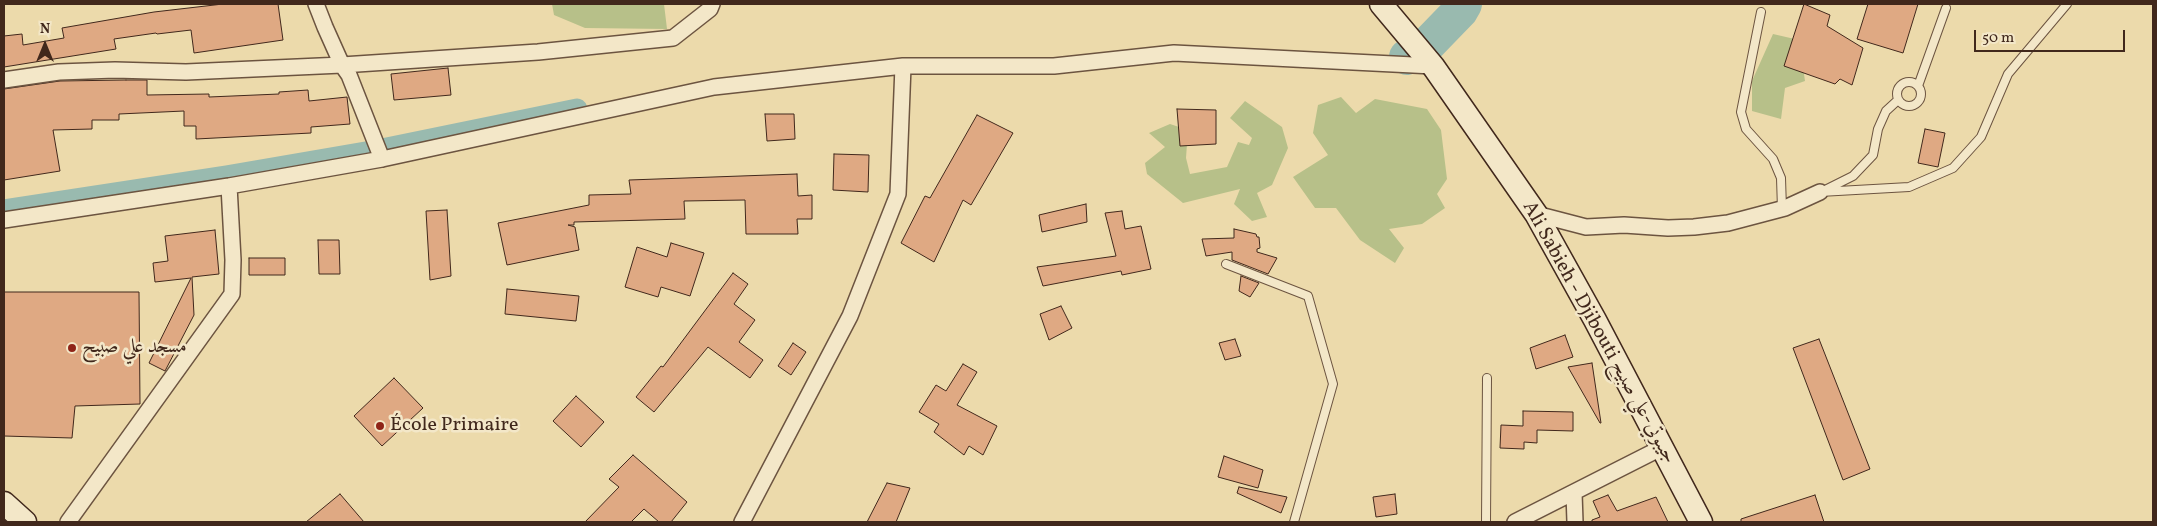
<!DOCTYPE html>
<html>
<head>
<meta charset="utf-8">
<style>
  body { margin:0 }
  #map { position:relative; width:2157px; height:526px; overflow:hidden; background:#ecdaab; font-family:Vollkorn,serif }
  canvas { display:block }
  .frame { position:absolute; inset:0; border:5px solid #41281c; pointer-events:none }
  .north { position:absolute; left:20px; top:20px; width:50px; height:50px; -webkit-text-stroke:4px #f3e7c8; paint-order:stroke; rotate:0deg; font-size:14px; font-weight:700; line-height:20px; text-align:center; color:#41281c }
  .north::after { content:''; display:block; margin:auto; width:18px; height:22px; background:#41281c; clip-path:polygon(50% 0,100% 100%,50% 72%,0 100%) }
  .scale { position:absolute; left:1974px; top:30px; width:151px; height:22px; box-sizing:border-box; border:2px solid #41281c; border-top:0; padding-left:6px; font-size:15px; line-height:18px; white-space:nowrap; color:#41281c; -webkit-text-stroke:4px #f3e7c8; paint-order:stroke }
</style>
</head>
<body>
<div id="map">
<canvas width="2157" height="526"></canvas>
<div class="frame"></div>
<div class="north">N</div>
<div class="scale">50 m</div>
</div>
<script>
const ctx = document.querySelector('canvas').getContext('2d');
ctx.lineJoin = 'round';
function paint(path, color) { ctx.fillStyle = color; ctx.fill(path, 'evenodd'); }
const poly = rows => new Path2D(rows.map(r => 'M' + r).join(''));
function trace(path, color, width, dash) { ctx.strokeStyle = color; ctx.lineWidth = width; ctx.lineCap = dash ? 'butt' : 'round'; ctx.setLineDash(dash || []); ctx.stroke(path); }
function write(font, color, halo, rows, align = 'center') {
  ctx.font = font + ' Vollkorn,Amiri,serif'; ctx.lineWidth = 5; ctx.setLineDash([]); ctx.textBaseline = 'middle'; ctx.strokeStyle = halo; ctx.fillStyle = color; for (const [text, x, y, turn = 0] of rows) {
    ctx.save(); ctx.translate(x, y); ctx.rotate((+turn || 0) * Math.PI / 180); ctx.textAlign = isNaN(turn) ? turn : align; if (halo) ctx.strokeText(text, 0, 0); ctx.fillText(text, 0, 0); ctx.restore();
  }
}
paint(poly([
  [552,4,664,4,667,29,585,28,554,15],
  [1773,34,1799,40,1805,81,1785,88,1781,119,1752,111,1752,81],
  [1341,97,1356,113,1375,99,1427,109,1441,130,1447,179,1437,194,1445,208,1422,224,1389,229,1404,248,1395,263,1360,240,1336,208,1315,208,1293,177,1328,155,1313,133,1318,105],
  [1245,101,1282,127,1288,148,1272,185,1257,193,1267,217,1252,221,1234,204,1240,189,1183,203,1147,174,1145,163,1165,147,1149,133,1170,124,1188,130,1186,158,1190,174,1227,167,1238,142,1249,145,1252,138,1230,118]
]), '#b7c089');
trace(poly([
  [4,210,227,176,377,150,577,109]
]), '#99baaf', 21);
trace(poly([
  [1407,57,1428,44,1460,11,1464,4]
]), '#99baaf', 36);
const building = poly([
  [223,4,278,4,283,40,194,53,191,30,157,34,156,33,114,39,116,49,4,67,4,36,22,34,23,45,64,38,62,28,154,12,223,4],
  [1804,4,1830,15,1827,26,1863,48,1852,85,1840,79,1835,84,1784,66,1804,4],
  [1868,4,1918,4,1903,53,1857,39,1868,4],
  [448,68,451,95,394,100,391,74,448,68],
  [126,80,147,80,147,95,209,94,209,97,279,94,279,92,308,90,309,101,347,97,350,124,311,127,311,133,196,139,196,126,184,126,184,111,119,114,119,120,92,120,92,129,53,130,60,171,4,180,4,89,60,81,126,80],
  [1177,109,1216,110,1216,144,1180,146,1177,109],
  [765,114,794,114,795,139,767,141,765,114],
  [977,115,1013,133,971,205,963,200,934,262,901,243,925,196,930,198,977,115],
  [1925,129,1945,133,1938,167,1918,163,1925,129],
  [834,154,869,155,868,192,833,190,834,154],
  [797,174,798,196,812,195,812,219,797,219,798,234,746,234,745,200,684,201,685,219,574,222,574,225,568,225,575,227,579,250,507,265,498,223,589,205,589,195,631,194,629,180,797,174],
  [1086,204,1087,222,1042,232,1039,215,1086,204],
  [447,210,451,276,430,280,426,211,447,210],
  [1122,211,1125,229,1141,226,1151,269,1122,275,1121,271,1043,286,1037,267,1116,256,1105,213,1122,211],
  [1234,229,1256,234,1257,237,1259,237,1260,248,1257,249,1257,252,1277,258,1268,274,1232,260,1232,252,1206,256,1202,239,1234,238,1234,229],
  [215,230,219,274,192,277,194,315,165,371,149,363,191,278,155,282,153,263,168,261,165,236,215,230],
  [318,240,339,240,340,274,319,274,318,240],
  [671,243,704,253,690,296,661,287,658,297,625,287,637,247,667,257,671,243],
  [249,258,285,258,285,275,249,275,249,258],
  [733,273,748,284,734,304,755,320,739,342,763,360,750,378,708,347,654,412,636,397,661,366,663,367,733,273],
  [1241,276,1259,283,1250,297,1239,291,1241,276],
  [507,289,579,296,576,321,505,314,507,289],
  [4,292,139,292,140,404,75,406,72,438,4,436,4,292],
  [1061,306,1072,328,1049,340,1040,314,1061,306],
  [1565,335,1573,357,1536,369,1530,348,1565,335],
  [1235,339,1241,356,1225,360,1219,343,1235,339],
  [1819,339,1870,469,1843,480,1793,348,1819,339],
  [793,343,806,352,791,375,778,366,793,343],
  [1592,363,1601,423,1600,423,1568,367,1592,363],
  [963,364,977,372,957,405,997,426,983,455,969,446,964,455,934,432,939,424,919,412,936,385,946,391,963,364],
  [394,378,423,408,382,446,354,416,394,378],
  [576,396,604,422,581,447,553,421,576,396],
  [1523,411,1573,412,1573,431,1537,430,1537,443,1524,442,1524,449,1500,448,1501,425,1523,426,1523,411],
  [633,455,687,502,671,522,659,522,644,509,631,522,585,522,619,487,609,479,633,455],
  [1224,456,1263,470,1258,488,1218,477,1224,456],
  [887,483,910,488,896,522,867,522,887,483],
  [1239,487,1287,497,1281,513,1237,493,1239,487],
  [340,494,364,522,306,522,340,494],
  [1395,494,1397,514,1376,517,1373,497,1395,494],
  [1608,495,1617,511,1656,497,1668,522,1592,522,1592,520,1600,517,1593,501,1608,495],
  [1815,495,1824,522,1741,522,1741,519,1815,495]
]);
paint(building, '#dfa983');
trace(building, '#41281c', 1);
const lane = poly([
  [1761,12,1741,112,1746,129,1773,159,1781,178,1782,209],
  '1897 94a12 12 0 1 1 24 0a12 12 0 1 1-24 0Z',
  [1918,86,1946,8],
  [1825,190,1853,176,1873,155,1878,129,1886,111,1898,100],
  [1820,192,1909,187,1953,168,1981,137,2008,74,2067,4],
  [1226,264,1308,296,1333,384,1294,522],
  [1486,522,1487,378]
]);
const street = poly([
  [4,80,59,72,115,70,186,72,342,65,325,27,316,4],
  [382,159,349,75,342,65,538,52,673,38,710,9,712,4],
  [1536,214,1586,227,1624,225,1668,228,1694,227,1728,223,1785,208,1820,192],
  [4,220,229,186,382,159,714,87,903,66,1054,66,1174,53,1433,66],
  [1574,493,1575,522],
  [68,522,232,294,233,260,229,186],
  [742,522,850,316,898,194,903,66],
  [1515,522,1661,448]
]);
const secondary = poly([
  [1381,4,1433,66,1536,214,1595,320,1701,522],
  [4,503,25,522]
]);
trace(lane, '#6c5440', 10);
trace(street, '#6c5440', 18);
trace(secondary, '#41281c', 25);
trace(lane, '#f3e7c8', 8);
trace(street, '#f3e7c8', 15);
trace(secondary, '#f3e7c8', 22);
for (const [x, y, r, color] of [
  [72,348,5,"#8f2418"],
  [380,426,5,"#8f2418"]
]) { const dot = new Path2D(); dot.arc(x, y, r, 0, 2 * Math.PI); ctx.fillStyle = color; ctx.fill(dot); trace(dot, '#f3e7c8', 2); }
write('20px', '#41281c', '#f3e7c8', [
  ["Ali Sabieh - Djibouti جيبوتي-علي صبيح",1598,333,61]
]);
write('20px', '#41281c', '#f3e7c8', [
  ["مسجد علي صبيح",82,348],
  ["École Primaire",390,426]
], 'left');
</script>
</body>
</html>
